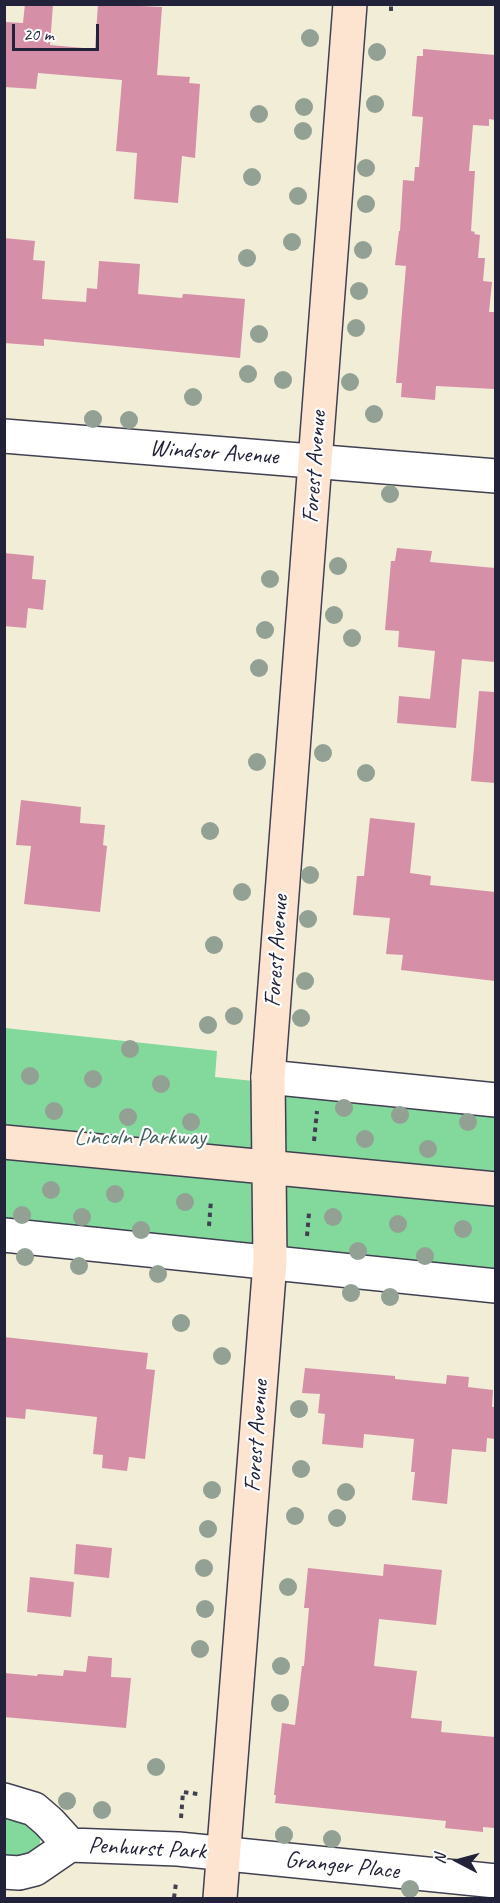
<!DOCTYPE html>
<html>
<head>
<meta charset="utf-8">
<style>
  body { margin:0 }
  #map { position:relative; width:500px; height:1903px; overflow:hidden; background:#f1edd7; font-family:Caveat,sans-serif }
  canvas { display:block }
  .frame { position:absolute; inset:0; border:6px solid #22223b; pointer-events:none }
  .north { position:absolute; left:428px; top:1831px; width:60px; height:60px; -webkit-text-stroke:4px #fff; paint-order:stroke; rotate:276deg; font-size:16px; font-weight:700; line-height:24px; text-align:center; color:#22223b }
  .north::after { content:''; display:block; margin:auto; width:21px; height:27px; background:#22223b; clip-path:polygon(50% 0,100% 100%,50% 72%,0 100%) }
  .scale { position:absolute; left:12px; top:24px; width:87px; height:27px; box-sizing:border-box; border:3px solid #22223b; border-top:0; padding-left:8px; font-size:18px; line-height:21px; white-space:nowrap; color:#22223b; -webkit-text-stroke:4px #fff; paint-order:stroke }
</style>
</head>
<body>
<div id="map">
<canvas width="500" height="1903"></canvas>
<div class="frame"></div>
<div class="north">N</div>
<div class="scale">20 m</div>
</div>
<script>
const ctx = document.querySelector('canvas').getContext('2d');
ctx.lineJoin = 'round';
function paint(path, color) { ctx.fillStyle = color; ctx.fill(path, 'evenodd'); }
const poly = rows => new Path2D(rows.map(r => 'M' + r).join(''));
function trace(path, color, width, dash) { ctx.strokeStyle = color; ctx.lineWidth = width; ctx.lineCap = dash ? 'butt' : 'round'; ctx.setLineDash(dash || []); ctx.stroke(path); }
function write(font, color, halo, rows, align = 'center') {
  ctx.font = font + ' Caveat,sans-serif'; ctx.lineWidth = 4.5; ctx.setLineDash([]); ctx.textBaseline = 'middle'; ctx.strokeStyle = halo; ctx.fillStyle = color; for (const [text, x, y, turn = 0] of rows) {
    ctx.save(); ctx.translate(x, y); ctx.rotate((+turn || 0) * Math.PI / 180); ctx.textAlign = isNaN(turn) ? turn : align; if (halo) ctx.strokeText(text, 0, 0); ctx.fillText(text, 0, 0); ctx.restore();
  }
}
paint(poly([
  [5,1028,217,1051,215,1077,495,1106,495,1274,5,1219],
  [4,1814,18,1815,41,1837,39,1848,32,1855,5,1858]
]), '#83d89c');
paint(poly([
  [25,4,53,4,50,45,95,49,98,4,162,7,157,75,190,77,189,83,200,84,195,158,182,156,178,203,134,199,137,153,116,151,122,80,38,73,36,89,4,87,4,22,23,23],
  [423,49,495,55,495,120,489,119,489,126,473,125,469,171,475,171,471,231,475,232,474,234,480,235,478,258,485,258,483,281,492,282,489,312,495,312,495,389,436,386,435,400,401,397,402,383,396,383,406,266,395,265,399,231,400,231,403,180,414,181,415,167,419,167,423,117,412,116,417,56,423,56],
  [4,238,35,241,33,260,45,261,42,299,86,302,87,288,97,289,99,261,140,264,138,294,182,298,183,294,186,294,245,299,240,358,44,339,44,346,4,343],
  [397,548,432,551,430,562,495,568,495,662,462,659,456,728,397,723,399,696,430,699,435,651,398,647,399,631,385,630,391,561,395,561],
  [4,553,34,556,32,579,46,580,43,610,28,608,26,628,4,626],
  [479,691,495,692,495,783,471,781],
  [21,800,81,807,80,823,105,825,103,845,107,846,100,912,24,904,31,846,16,845],
  [370,818,415,823,410,873,431,876,430,885,495,892,495,981,401,970,403,955,386,954,390,918,353,915,357,876,364,876],
  [4,1337,148,1353,146,1369,155,1370,145,1459,129,1457,127,1471,102,1468,103,1455,93,1454,97,1417,26,1409,25,1419,4,1417],
  [305,1368,395,1376,395,1379,446,1384,447,1375,469,1377,468,1387,493,1390,492,1407,495,1407,495,1439,487,1438,486,1452,452,1449,447,1504,412,1500,415,1472,411,1472,414,1439,364,1434,363,1448,322,1444,325,1414,318,1413,320,1394,302,1393],
  [76,1544,112,1548,109,1578,74,1574],
  [384,1564,442,1570,436,1625,379,1619,374,1666,417,1671,411,1718,442,1721,441,1732,495,1737,495,1828,483,1827,483,1832,445,1828,446,1821,275,1803,276,1795,274,1795,282,1723,295,1725,302,1666,304,1666,309,1608,304,1608,308,1568,383,1576],
  [30,1577,74,1582,71,1617,27,1612],
  [88,1656,112,1658,111,1677,131,1678,126,1728,4,1717,4,1673,37,1676,38,1674,63,1676,64,1670,86,1672]
]), '#d58fa7');
const street = poly([
  [4,436,496,476],
  [268,1077,496,1100],
  [4,1235,496,1286],
  [4,1800,34,1809,49,1822,70,1845,35,1869,19,1873,4,1872],
  [70,1845,178,1849,496,1881]
]);
const secondary = poly([
  [4,1142,496,1189],
  [220,1898,270,1262,268,1077,350,4]
]);
trace(street, '#414052', 36);
trace(secondary, '#414052', 36);
trace(poly([
  [391,11,391,4],
  [314,1141,317,1111],
  [209,1226,211,1200],
  [307,1236,309,1213],
  [181,1818,183,1792,198,1794],
  [174,1898,176,1883]
]), '#414052', 4, [4.5, 4.5]);
trace(street, '#fff', 33);
trace(secondary, '#fde4d1', 33);
ctx.fillStyle = '#92a194';
for (const [x, y] of [
  [310,38],
  [377,52],
  [375,104],
  [304,107],
  [259,114],
  [303,131],
  [366,168],
  [252,177],
  [298,196],
  [366,204],
  [292,242],
  [363,250],
  [247,258],
  [359,291],
  [356,328],
  [259,334],
  [248,374],
  [283,380],
  [350,382],
  [193,397],
  [374,414],
  [93,419],
  [129,420],
  [390,494],
  [338,566],
  [270,579],
  [334,615],
  [265,630],
  [352,638],
  [259,668],
  [323,753],
  [257,762],
  [366,773],
  [210,831],
  [310,875],
  [242,892],
  [308,919],
  [214,945],
  [305,981],
  [234,1016],
  [301,1018],
  [208,1025],
  [130,1049],
  [30,1076],
  [93,1079],
  [161,1084],
  [344,1108],
  [54,1111],
  [400,1115],
  [128,1117],
  [191,1122],
  [468,1122],
  [365,1139],
  [428,1149],
  [51,1190],
  [115,1194],
  [185,1202],
  [22,1215],
  [82,1217],
  [333,1217],
  [398,1224],
  [463,1229],
  [141,1230],
  [358,1251],
  [425,1256],
  [25,1257],
  [79,1266],
  [158,1274],
  [351,1293],
  [390,1297],
  [181,1323],
  [222,1356],
  [299,1409],
  [301,1469],
  [212,1490],
  [346,1492],
  [295,1516],
  [337,1518],
  [208,1529],
  [204,1568],
  [288,1587],
  [205,1609],
  [200,1649],
  [281,1666],
  [280,1703],
  [156,1767],
  [67,1801],
  [102,1810],
  [284,1835],
  [332,1839],
  [410,1889]
]) { ctx.beginPath(); ctx.arc(x, y, 9, 0, 2 * Math.PI); ctx.fill(); }
write('24px', '#22223b', '#fff', [
  ["Windsor Avenue",214,453,4],
  ["Forest Avenue",315,467,-86],
  ["Forest Avenue",277,951,-86],
  ["Forest Avenue",257,1436,-86],
  ["Penhurst Park",147,1849,3],
  ["Granger Place",342,1866,6]
]);
write('24px', '#44625d', '#fff', [
  ["Lincoln Parkway",140,1138]
]);
</script>
</body>
</html>
